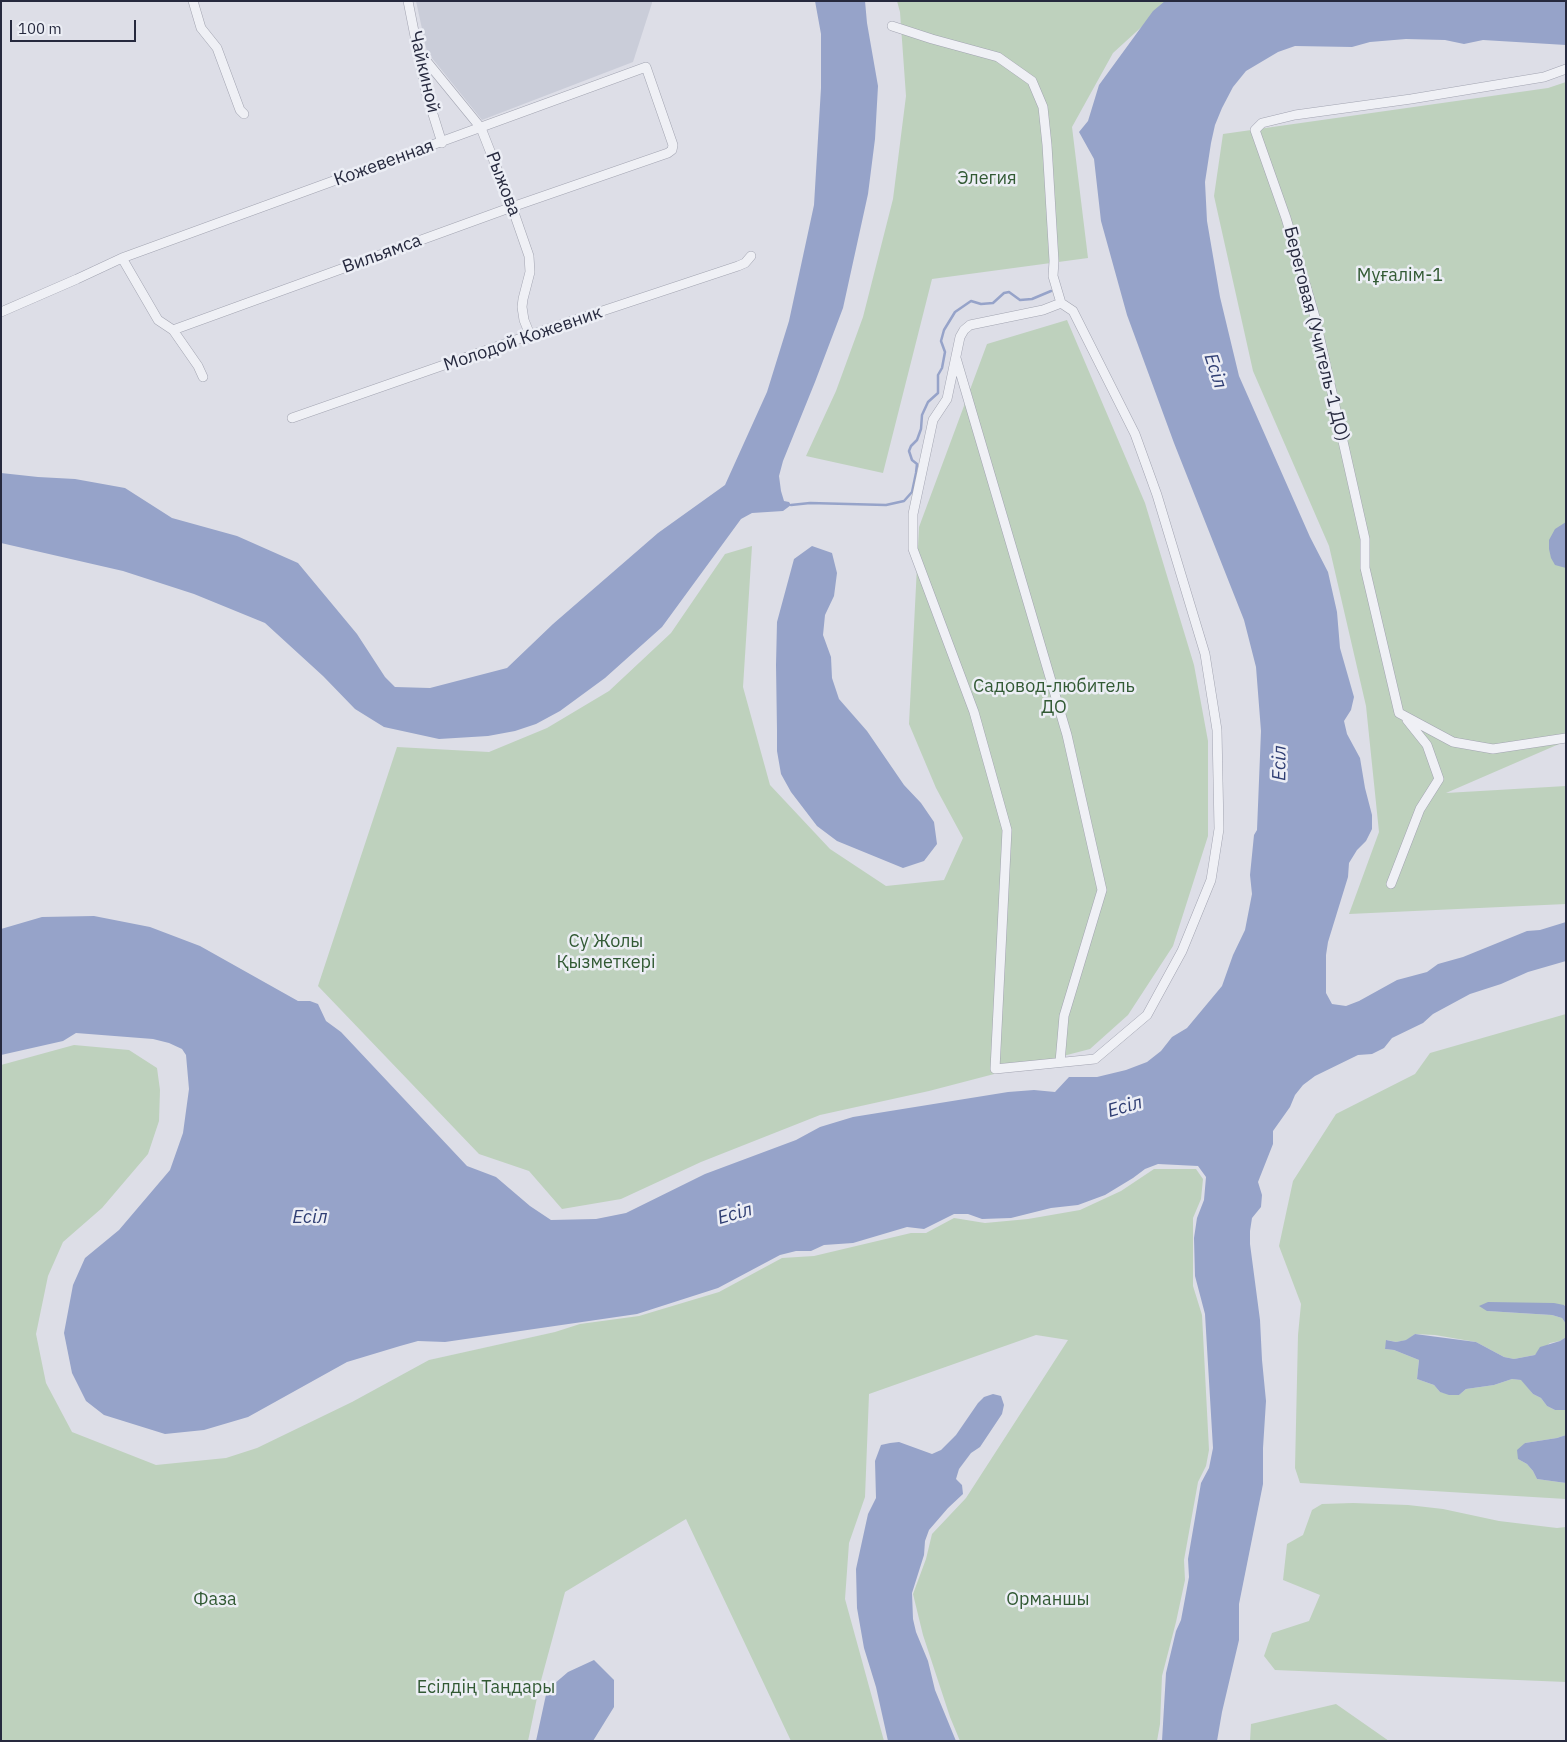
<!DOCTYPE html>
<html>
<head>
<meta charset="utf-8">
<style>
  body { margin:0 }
  #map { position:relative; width:1567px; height:1742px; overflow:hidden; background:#dddee7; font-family:"IBM Plex Sans",sans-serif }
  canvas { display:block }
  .frame { position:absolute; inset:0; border:2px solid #26293e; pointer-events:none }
  .scale { position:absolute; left:10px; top:20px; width:126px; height:22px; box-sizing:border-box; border:2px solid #26293e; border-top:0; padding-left:6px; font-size:15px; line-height:18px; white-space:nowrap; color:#26293e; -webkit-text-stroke:4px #eceef5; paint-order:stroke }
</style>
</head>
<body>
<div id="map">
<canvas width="1567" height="1742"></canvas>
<div class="frame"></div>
<div class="scale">100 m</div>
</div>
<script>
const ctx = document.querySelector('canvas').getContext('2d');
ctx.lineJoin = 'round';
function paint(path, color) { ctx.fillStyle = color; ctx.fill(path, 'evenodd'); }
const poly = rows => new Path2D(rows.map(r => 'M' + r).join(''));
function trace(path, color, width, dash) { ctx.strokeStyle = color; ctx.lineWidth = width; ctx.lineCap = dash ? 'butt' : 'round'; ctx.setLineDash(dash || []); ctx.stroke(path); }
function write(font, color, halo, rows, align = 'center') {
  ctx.font = font + ' "IBM Plex Sans",sans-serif'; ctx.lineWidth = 5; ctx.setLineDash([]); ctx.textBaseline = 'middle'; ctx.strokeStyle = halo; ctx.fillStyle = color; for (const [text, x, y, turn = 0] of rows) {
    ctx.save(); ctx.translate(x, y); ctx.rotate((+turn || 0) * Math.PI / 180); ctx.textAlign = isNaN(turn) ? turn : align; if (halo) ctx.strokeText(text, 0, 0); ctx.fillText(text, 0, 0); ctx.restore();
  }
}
paint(poly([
  [416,1,652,1,652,3,633,62,482,120,427,52]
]), '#cacdd9');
paint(poly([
  [897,1,1170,1,1113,53,1072,127,1088,258,932,279,883,473,806,456,836,391,863,317,893,199,906,96,900,12],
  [1566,82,1566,741,1446,793,1566,786,1566,904,1349,914,1379,832,1366,706,1329,546,1253,371,1214,196,1223,134,1548,88],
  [1067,320,1145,503,1194,665,1208,741,1208,836,1173,946,1128,1015,1090,1049,929,1091,820,1115,701,1162,621,1199,562,1209,529,1171,479,1154,318,986,397,747,489,752,547,728,609,691,671,633,725,554,752,546,743,687,770,785,830,849,886,886,944,880,963,838,936,788,909,724,919,527,987,344],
  [1566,1014,1566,1307,1564,1305,1487,1311,1552,1315,1562,1318,1566,1324,1566,1337,1560,1341,1550,1343,1535,1355,1514,1359,1504,1357,1476,1342,1435,1335,1415,1334,1407,1340,1396,1342,1387,1340,1385,1349,1394,1350,1419,1360,1417,1379,1434,1385,1440,1392,1459,1395,1466,1389,1494,1385,1512,1379,1522,1380,1533,1394,1541,1398,1547,1406,1555,1410,1566,1410,1566,1435,1557,1438,1525,1443,1518,1459,1527,1464,1533,1471,1537,1479,1566,1483,1566,1499,1300,1483,1295,1468,1298,1335,1301,1304,1279,1246,1293,1181,1336,1114,1415,1074,1430,1053],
  [74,1045,129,1050,157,1068,160,1090,159,1121,148,1154,102,1208,63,1242,48,1276,36,1334,46,1383,72,1432,156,1465,226,1458,257,1448,352,1402,429,1360,555,1332,580,1324,639,1316,719,1292,782,1258,814,1256,911,1233,926,1233,954,1218,985,1223,1028,1219,1080,1210,1121,1191,1154,1169,1196,1169,1203,1179,1201,1199,1193,1218,1193,1286,1202,1315,1209,1450,1206,1466,1198,1482,1184,1560,1185,1580,1176,1622,1162,1676,1160,1724,1157,1741,960,1741,950,1717,923,1635,913,1594,926,1559,932,1534,966,1498,1068,1340,1036,1335,869,1394,865,1497,849,1543,845,1599,884,1741,791,1741,686,1519,565,1592,539,1688,528,1741,1,1741,1,1065],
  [1353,1503,1408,1505,1443,1509,1499,1521,1557,1528,1566,1527,1566,1682,1275,1670,1264,1656,1272,1633,1309,1621,1320,1595,1283,1580,1287,1544,1303,1535,1312,1510,1322,1504],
  [1336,1704,1389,1741,1250,1741,1251,1724]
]), '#bed1bd');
paint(poly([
  [815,1,865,1,867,23,878,86,875,139,868,194,843,308,815,382,783,461,779,476,781,491,784,501,789,502,791,505,783,511,752,513,741,519,662,627,605,678,560,711,536,724,515,731,488,736,439,739,384,727,355,709,323,676,265,623,194,594,123,571,1,543,1,473,38,477,75,479,125,488,172,518,237,536,298,563,357,634,385,677,395,687,430,688,507,668,553,624,658,533,725,485,767,392,789,321,814,205,821,88,821,34],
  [1165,1,1566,1,1566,45,1483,40,1464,44,1445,40,1406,39,1370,42,1352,47,1295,46,1278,52,1246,71,1233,87,1222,108,1215,125,1211,143,1205,182,1207,221,1220,297,1239,376,1310,537,1328,572,1337,612,1340,648,1354,697,1351,710,1344,721,1347,734,1360,758,1365,788,1372,815,1372,829,1366,841,1357,850,1349,863,1348,877,1328,942,1326,955,1326,993,1332,1004,1346,1006,1359,1001,1397,980,1427,972,1438,964,1463,957,1527,931,1540,930,1566,922,1566,961,1528,972,1501,984,1470,994,1433,1014,1423,1023,1392,1038,1384,1048,1372,1054,1358,1055,1315,1076,1303,1085,1295,1095,1290,1107,1273,1131,1273,1144,1258,1182,1262,1195,1261,1207,1252,1218,1250,1231,1250,1244,1260,1320,1262,1360,1266,1401,1263,1448,1263,1484,1239,1604,1239,1640,1222,1712,1217,1741,1162,1741,1166,1673,1176,1631,1181,1620,1189,1577,1188,1559,1201,1483,1209,1468,1213,1448,1205,1314,1195,1276,1194,1238,1197,1218,1204,1200,1206,1177,1198,1166,1158,1164,1145,1169,1133,1178,1105,1195,1078,1205,1051,1208,1011,1218,982,1219,968,1214,954,1214,924,1229,907,1227,853,1243,824,1245,811,1251,796,1251,780,1255,718,1288,637,1314,445,1342,418,1341,400,1346,347,1362,248,1417,204,1430,165,1434,104,1415,86,1401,72,1373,64,1333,73,1285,85,1258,119,1230,170,1170,183,1133,189,1089,186,1055,182,1049,169,1043,153,1039,76,1033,63,1041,1,1055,1,929,42,917,94,916,150,927,200,946,298,1001,310,1001,318,1004,326,1021,341,1032,467,1166,496,1177,530,1206,551,1220,596,1219,626,1213,705,1174,796,1140,820,1127,853,1117,1008,1092,1034,1090,1055,1092,1069,1077,1097,1077,1126,1070,1147,1062,1161,1051,1172,1037,1187,1028,1222,986,1233,955,1245,930,1252,894,1250,875,1254,835,1257,830,1261,731,1256,667,1244,620,1174,443,1127,315,1101,221,1094,159,1079,132,1088,121,1099,85,1153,11],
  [1566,522,1566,568,1555,565,1551,558,1549,549,1549,540,1555,529],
  [812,546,832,553,837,573,834,596,825,615,823,635,831,657,832,678,839,699,867,731,904,785,921,803,934,822,937,844,924,861,903,868,837,841,817,826,791,792,781,774,777,751,777,730,776,665,777,622,794,559],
  [1488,1302,1554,1303,1564,1305,1566,1307,1566,1324,1562,1318,1552,1315,1487,1311,1479,1306],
  [1415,1334,1476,1342,1504,1357,1514,1359,1535,1355,1540,1347,1560,1341,1566,1337,1566,1410,1555,1410,1547,1406,1541,1398,1533,1394,1521,1380,1512,1379,1494,1385,1466,1389,1459,1395,1449,1395,1440,1392,1434,1385,1417,1379,1419,1360,1394,1350,1385,1349,1386,1340,1396,1342,1406,1340],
  [993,1394,1001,1396,1004,1405,1002,1414,980,1447,971,1453,959,1469,956,1479,962,1485,963,1494,948,1508,929,1530,925,1541,924,1555,912,1593,913,1619,916,1632,928,1661,935,1690,956,1741,888,1741,876,1687,864,1648,857,1608,856,1569,868,1514,876,1498,875,1461,881,1445,890,1443,899,1442,932,1454,941,1450,956,1435,978,1403,984,1397],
  [1566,1435,1566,1483,1537,1479,1533,1471,1527,1464,1518,1459,1517,1450,1525,1443,1557,1438],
  [594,1660,614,1680,614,1707,593,1741,536,1741,547,1690,568,1672]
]), '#96a3c9');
trace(poly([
  [791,505,810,503,886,505,904,501,912,492,916,473,917,464,912,460,909,451,911,446,917,440,921,429,922,415,928,402,938,393,938,375,942,368,945,352,941,341,944,330,955,312,971,301,981,304,993,303,1004,293,1009,292,1020,300,1032,299,1051,291]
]), '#96a3c9', 2.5);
const street = poly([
  [193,1,201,28,217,48,240,110,244,114],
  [408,1,426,92,442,143],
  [892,26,932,39,998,57,1032,81,1043,107,1047,145,1054,261,1053,276,1061,303,1073,311,1135,434,1157,495,1205,654,1217,730,1219,829,1211,880,1182,951,1147,1015,1095,1059,995,1069,1007,830,974,712,913,549,913,514,933,420,947,399,960,337,964,330,970,325,1043,310,1061,303],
  [419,52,481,128,512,207,529,256,530,272,523,299,522,307,524,320,530,335],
  [1566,69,1544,77,1411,99,1295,115,1262,123,1255,130,1286,218,1315,317,1365,539,1365,568,1399,713,1453,742,1493,749,1566,738],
  [1,312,77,279,122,258,646,67,673,145,672,150,668,153,512,207,173,330,158,320,122,258],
  [173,330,198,366,203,377],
  [956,358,1067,735,1102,890,1064,1016,1060,1062],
  [292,418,530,335,738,266,745,263,751,256],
  [1391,884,1420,809,1439,779,1427,745,1407,720]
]);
trace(street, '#a2a4b1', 10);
trace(street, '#eff0f5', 9);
write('18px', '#26293e', '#eceef5', [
  ["Чайкиной",424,72,77],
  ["Кожевенная",384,163,-20],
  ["Рыжова",503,184,69],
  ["Вильямса",382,254,-20],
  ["Береговая (Учитель-1 ДО)",1316,334,76],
  ["Молодой Кожевник",523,339,-19]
]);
write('18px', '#325a34', '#eceef5', [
  ["Элегия",987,179],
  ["Мұғалім-1",1400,276],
  ["Садовод-любитель",1054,687],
  ["ДО",1054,708],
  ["Су Жолы",606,942],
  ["Қызметкері",606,963],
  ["Фаза",215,1600],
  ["Орманшы",1048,1600],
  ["Есілдің Таңдары",486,1688]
]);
write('italic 19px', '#2f3e73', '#eceef5', [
  ["Есіл",1215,371,72],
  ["Есіл",1280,763,-89],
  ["Есіл",1125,1107,-16],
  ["Есіл",735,1214,-16],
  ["Есіл",310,1218]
]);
</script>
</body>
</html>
